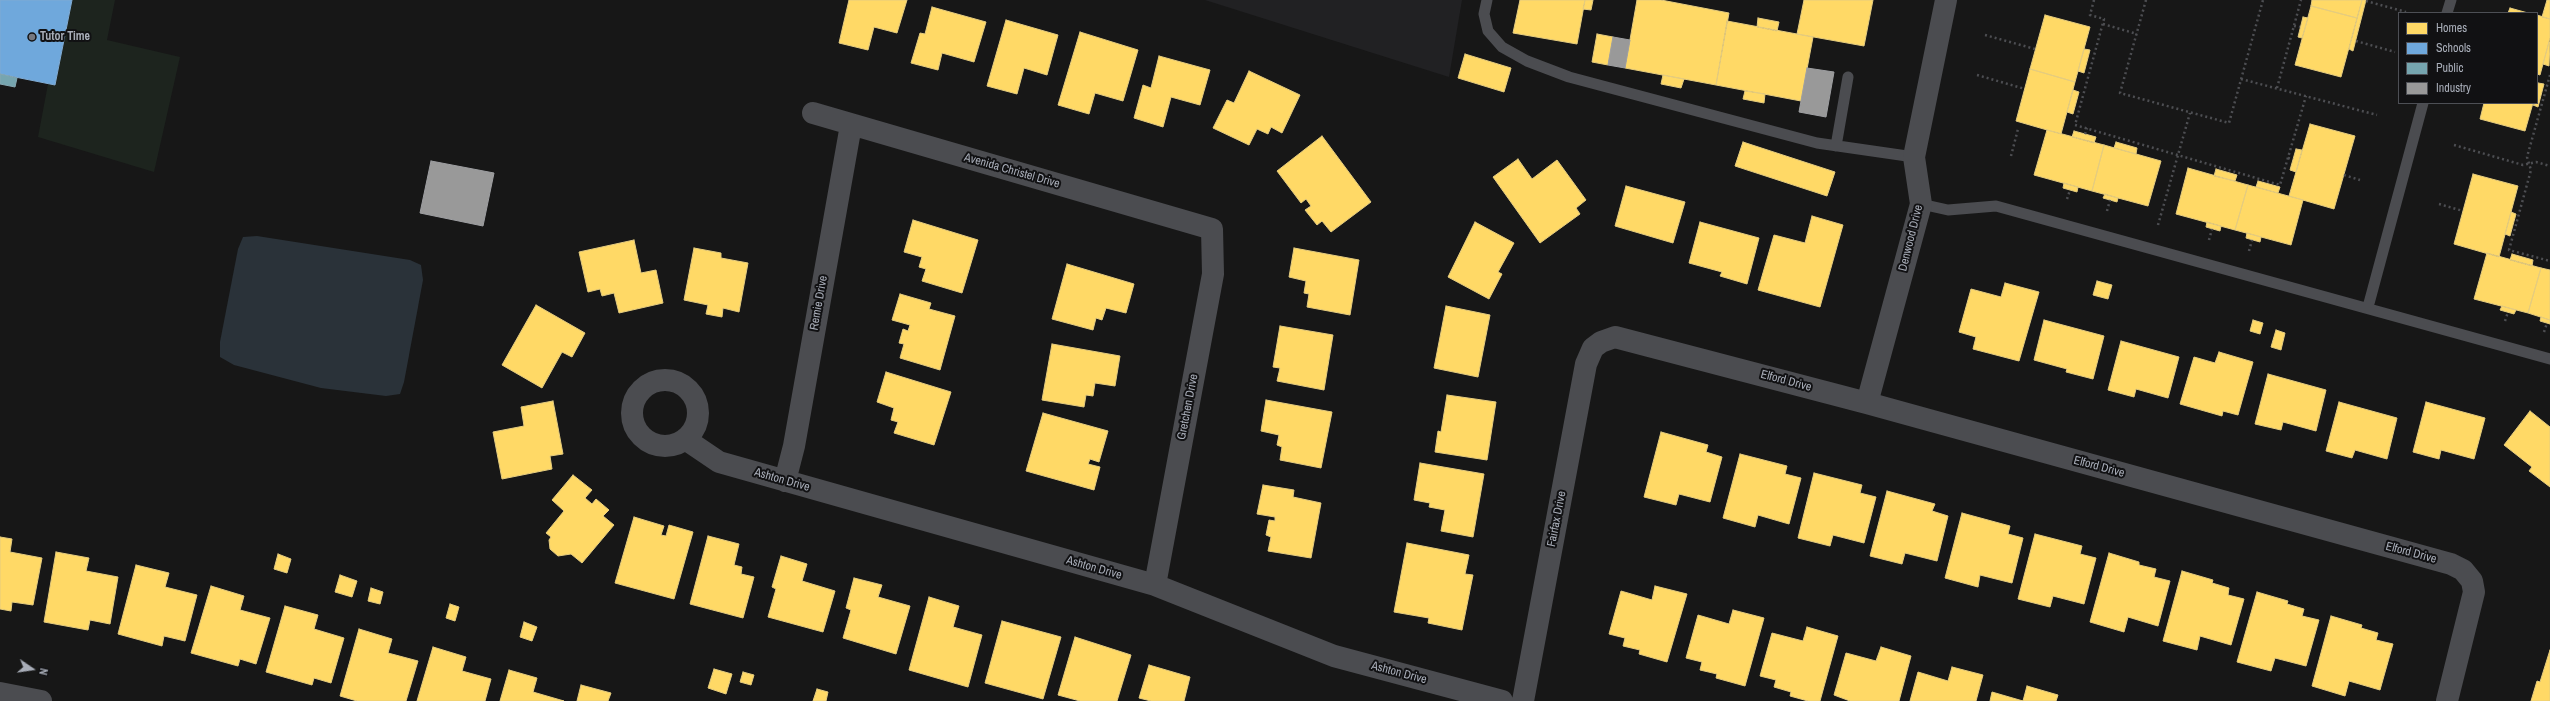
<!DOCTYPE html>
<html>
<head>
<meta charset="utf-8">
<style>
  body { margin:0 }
  #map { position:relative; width:2550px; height:701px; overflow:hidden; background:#171717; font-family:"Archivo Narrow",sans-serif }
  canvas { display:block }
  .legend { position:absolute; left:2398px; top:12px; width:140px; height:92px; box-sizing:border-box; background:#111113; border:1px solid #4d4f55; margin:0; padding:5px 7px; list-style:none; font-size:12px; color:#a8adb8 }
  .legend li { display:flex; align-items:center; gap:8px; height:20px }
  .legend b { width:20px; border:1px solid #4d4f55 }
  .north { position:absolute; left:12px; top:649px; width:40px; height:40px; -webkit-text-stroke:3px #111113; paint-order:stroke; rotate:103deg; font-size:11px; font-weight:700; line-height:16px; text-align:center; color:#a8adb8 }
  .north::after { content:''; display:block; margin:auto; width:14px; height:18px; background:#a8adb8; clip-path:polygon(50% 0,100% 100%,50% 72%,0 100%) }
</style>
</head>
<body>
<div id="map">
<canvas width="2550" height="701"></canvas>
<ul class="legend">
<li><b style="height:11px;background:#ffd966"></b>Homes</li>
<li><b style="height:11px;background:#6fa8dc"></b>Schools</li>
<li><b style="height:11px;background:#76a5af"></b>Public</li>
<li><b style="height:11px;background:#999"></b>Industry</li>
</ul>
<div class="north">N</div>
</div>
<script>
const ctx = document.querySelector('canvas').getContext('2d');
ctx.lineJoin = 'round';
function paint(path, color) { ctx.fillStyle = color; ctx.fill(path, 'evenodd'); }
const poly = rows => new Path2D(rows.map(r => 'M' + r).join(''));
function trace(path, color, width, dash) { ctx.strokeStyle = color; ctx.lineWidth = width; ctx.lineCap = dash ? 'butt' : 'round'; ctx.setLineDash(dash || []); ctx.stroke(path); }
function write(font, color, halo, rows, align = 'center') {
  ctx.font = font + ' "Archivo Narrow",sans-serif'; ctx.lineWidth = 4; ctx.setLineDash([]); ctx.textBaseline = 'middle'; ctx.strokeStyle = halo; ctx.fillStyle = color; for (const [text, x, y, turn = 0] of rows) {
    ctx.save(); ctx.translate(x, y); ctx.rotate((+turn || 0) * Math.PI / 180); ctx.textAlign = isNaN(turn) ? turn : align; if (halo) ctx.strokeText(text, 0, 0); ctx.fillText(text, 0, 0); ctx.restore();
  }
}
paint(poly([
  [1205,0,1462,0,1449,77]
]), '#212123');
paint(poly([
  [72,0,115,0,107,40,180,57,154,172,38,137,48,84,55,85]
]), '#1d241e');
paint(poly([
  [257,236,410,260,421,265,423,280,404,382,400,394,386,396,321,388,234,365,220,357,220,342,238,249,243,237]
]), '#2a3239');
const homes = poly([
  [849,0,907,0,897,33,874,27,868,50,839,43,849,0],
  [1520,0,1585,0,1577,44,1513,33,1520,0],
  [1585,0,1593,0,1591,10,1583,9,1585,0],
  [1637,0,1661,0,1729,13,1716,85,1625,68,1637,0],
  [1804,0,1873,0,1864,46,1797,34,1804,0],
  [2312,0,2362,0,2357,18,2311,6,2312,0],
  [2362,0,2366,0,2353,51,2349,49,2362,0],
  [2547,0,2550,0,2550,19,2542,17,2547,0],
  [2311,6,2357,18,2341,77,2295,65,2311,6],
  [932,7,986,22,974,62,942,53,938,70,911,63,920,33,925,34,932,7],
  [2510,8,2528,13,2508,13,2510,8],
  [2045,15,2090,27,2075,82,2030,69,2045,15],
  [2537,15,2550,19,2550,38,2540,75,2537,74,2537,15],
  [2303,17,2308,18,2302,38,2298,37,2303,17],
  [1758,18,1779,22,1777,31,1757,27,1758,18],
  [1006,20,1058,35,1047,75,1024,68,1017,94,987,86,1006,20],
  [1727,21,1813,37,1801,101,1716,85,1727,21],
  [1080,32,1138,50,1123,101,1095,93,1089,114,1058,105,1080,32],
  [1597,34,1613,37,1608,65,1592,62,1597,34],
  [2549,42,2550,42,2549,66,2543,64,2549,42],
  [2084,49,2090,50,2084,73,2078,71,2084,49],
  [1465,54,1511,68,1504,92,1458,78,1465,54],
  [1159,56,1210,70,1200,105,1171,97,1163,127,1134,118,1143,85,1151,88,1159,56],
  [2030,69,2075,82,2061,134,2016,121,2030,69],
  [1249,71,1300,95,1282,133,1271,127,1268,134,1257,129,1249,145,1213,128,1227,100,1234,103,1249,71],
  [1663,75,1684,79,1681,88,1661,84,1663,75],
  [2538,83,2544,84,2538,107,2533,105,2537,103,2538,83],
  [2073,90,2079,92,2073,114,2067,112,2073,90],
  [1745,91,1765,94,1764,103,1743,99,1745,91],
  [2484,103,2533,103,2525,131,2480,119,2484,103],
  [2310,124,2355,136,2334,209,2289,196,2310,124],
  [2047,130,2104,145,2092,191,2034,175,2047,130],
  [2074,131,2096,137,2094,143,2072,137,2074,131],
  [1322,136,1371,202,1331,232,1322,221,1317,225,1305,210,1311,206,1306,199,1301,203,1277,171,1322,136],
  [1743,142,1835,172,1827,196,1735,166,1743,142],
  [2116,142,2137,148,2136,154,2114,148,2116,142],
  [2104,145,2161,161,2148,206,2092,191,2104,145],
  [2296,149,2302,150,2296,172,2290,170,2296,149],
  [1518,159,1532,179,1557,160,1586,200,1576,208,1580,214,1540,243,1493,177,1518,159],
  [2188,168,2248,185,2235,230,2176,214,2188,168],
  [2216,169,2237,175,2235,181,2214,176,2216,169],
  [2473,174,2518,186,2499,257,2454,244,2473,174],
  [2258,181,2280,187,2278,193,2256,187,2258,181],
  [2064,183,2078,187,2077,192,2063,188,2064,183],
  [2248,185,2303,200,2291,245,2235,230,2248,185],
  [1626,186,1685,202,1673,243,1615,226,1626,186],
  [2105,194,2118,198,2117,202,2103,198,2105,194],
  [2511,212,2516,214,2510,236,2505,234,2511,212],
  [1812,216,1843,225,1820,307,1758,290,1774,235,1805,243,1812,216],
  [913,220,978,240,962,293,922,281,926,269,919,267,922,257,904,252,913,220],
  [1475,222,1514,243,1498,272,1502,274,1489,299,1448,277,1475,222],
  [1700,222,1759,238,1747,284,1720,276,1722,272,1689,263,1700,222],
  [2207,222,2221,226,2220,231,2206,227,2207,222],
  [2247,233,2261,237,2260,242,2246,238,2247,233],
  [634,240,641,273,656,270,663,303,619,313,614,293,602,296,600,289,588,292,579,252,634,240],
  [694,248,721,253,721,258,748,263,739,312,723,308,722,317,706,314,708,305,684,300,694,248],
  [1294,248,1359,260,1350,315,1307,307,1309,294,1304,293,1306,281,1289,277,1294,248],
  [2487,253,2541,268,2528,313,2474,299,2487,253],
  [2512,254,2533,260,2532,266,2510,260,2512,254],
  [1067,264,1134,284,1126,313,1106,308,1102,320,1096,318,1093,330,1052,319,1067,264],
  [2541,268,2550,270,2550,320,2528,313,2541,268],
  [2097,281,2112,285,2108,299,2093,295,2097,281],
  [2005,283,2039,292,2019,361,1973,349,1976,337,1959,332,1971,289,2001,297,2005,283],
  [900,294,931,303,929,309,955,316,940,370,900,358,904,344,899,343,903,329,908,331,910,325,892,320,900,294],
  [536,305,585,333,572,357,562,352,542,388,502,365,536,305],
  [1446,306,1490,315,1478,377,1434,368,1446,306],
  [2502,306,2516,310,2514,314,2500,310,2502,306],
  [2541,317,2550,320,2550,324,2540,321,2541,317],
  [2044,320,2104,336,2093,379,2066,372,2067,369,2034,360,2044,320],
  [2253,320,2263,323,2260,334,2250,331,2253,320],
  [1280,326,1333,335,1324,390,1277,381,1280,368,1273,367,1280,326],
  [2276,330,2285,333,2281,350,2271,347,2276,330],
  [2121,341,2179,357,2168,398,2136,389,2134,397,2108,390,2121,341],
  [1052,344,1120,356,1115,386,1095,383,1093,396,1086,395,1084,407,1042,400,1052,344],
  [2219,352,2253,362,2238,415,2223,411,2222,416,2180,404,2194,357,2215,363,2219,352],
  [886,372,951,392,934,445,894,433,898,422,891,420,894,408,877,402,886,372],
  [2268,374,2326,390,2316,431,2283,422,2281,430,2255,424,2268,374],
  [1447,395,1496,402,1487,460,1435,452,1438,431,1441,432,1447,395],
  [1266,400,1332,412,1321,468,1280,460,1282,447,1277,445,1279,435,1261,431,1266,400],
  [553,401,563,454,550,456,552,469,502,479,493,432,524,426,521,407,553,401],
  [2339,402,2397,418,2387,459,2355,450,2352,458,2326,451,2339,402],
  [2426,402,2485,418,2474,459,2441,450,2439,459,2413,452,2426,402],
  [2530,411,2550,427,2550,487,2529,471,2532,467,2504,445,2530,411],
  [1043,413,1108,431,1099,462,1090,459,1088,464,1100,467,1094,490,1026,471,1043,413],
  [1661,432,1708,445,1706,452,1722,457,1710,502,1679,494,1676,505,1644,497,1661,432],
  [1740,454,1787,466,1785,474,1801,478,1789,524,1758,515,1755,527,1723,518,1740,454],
  [1420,463,1484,474,1473,537,1441,531,1445,510,1429,507,1430,503,1414,500,1420,463],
  [1814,473,1862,485,1860,493,1876,497,1864,543,1833,535,1830,546,1798,538,1814,473],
  [573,475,592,490,585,498,592,504,596,499,609,510,603,516,614,525,582,563,571,554,558,556,550,549,549,540,551,537,546,533,564,511,552,500,573,475],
  [1263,485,1294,490,1293,497,1321,503,1311,558,1268,551,1271,537,1266,535,1269,520,1275,521,1275,517,1257,514,1263,485],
  [1887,491,1935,504,1932,511,1948,516,1937,561,1905,553,1902,564,1870,556,1887,491],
  [1962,513,2010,526,2008,534,2023,538,2012,583,1980,575,1978,587,1945,578,1962,513],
  [634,517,664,526,661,535,666,536,669,525,693,532,674,599,615,583,634,517],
  [2035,534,2082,546,2080,554,2096,558,2084,604,2053,596,2050,607,2018,599,2035,534],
  [708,536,739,544,734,565,742,567,741,574,754,577,743,618,690,604,708,536],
  [0,537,12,539,10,552,42,558,33,605,12,602,11,611,0,609,0,537],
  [1407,543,1469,555,1465,574,1473,575,1462,630,1428,623,1429,618,1394,612,1407,543],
  [56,552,89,558,86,571,118,577,110,624,90,620,88,630,44,622,56,552],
  [2109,553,2139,562,2139,565,2156,569,2154,577,2170,581,2158,626,2128,617,2124,632,2090,622,2109,553],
  [278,554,291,559,287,573,274,569,278,554],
  [781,556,807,564,802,581,835,591,823,632,768,617,776,589,772,587,781,556],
  [136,565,169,573,165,587,197,595,185,641,164,636,162,646,118,634,136,565],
  [2182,571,2213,580,2212,583,2229,588,2228,595,2244,599,2231,645,2200,636,2197,650,2163,641,2182,571],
  [340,575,357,581,352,597,335,592,340,575],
  [854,578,882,585,878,597,910,606,896,654,843,638,851,610,846,608,854,578],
  [211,586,244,596,240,610,270,618,256,664,240,659,238,666,191,653,211,586],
  [1655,586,1687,594,1667,662,1639,654,1640,650,1623,646,1625,638,1609,634,1621,591,1652,600,1655,586],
  [371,588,383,592,380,604,368,601,371,588],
  [2257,592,2288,601,2287,604,2304,609,2302,616,2319,620,2306,666,2275,658,2271,671,2237,662,2257,592],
  [929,597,959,606,953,627,982,635,968,687,909,670,929,597],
  [450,604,459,607,455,621,446,618,450,604],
  [285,606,318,615,314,629,344,638,331,683,314,678,312,685,266,672,285,606],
  [1733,610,1764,618,1745,686,1716,678,1717,674,1700,670,1702,662,1686,658,1698,615,1729,624,1733,610],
  [2331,616,2362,625,2361,628,2378,633,2376,640,2393,644,2380,690,2349,681,2345,696,2312,686,2331,616],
  [1002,621,1061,637,1043,699,985,683,1002,621],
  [524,622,537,627,532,641,520,637,524,622],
  [1807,627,1838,636,1820,701,1808,701,1790,696,1791,692,1774,687,1776,680,1760,676,1772,633,1803,641,1807,627],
  [359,629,392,639,388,653,418,661,406,701,357,701,340,696,359,629],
  [1075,637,1131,655,1117,701,1080,701,1058,695,1075,637],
  [433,647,466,657,462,671,491,679,485,701,417,701,433,647],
  [1881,647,1911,656,1899,701,1850,701,1834,695,1846,653,1876,661,1881,647],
  [2550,650,2550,701,2531,701,2537,681,2540,682,2550,650],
  [1149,665,1190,677,1184,701,1151,701,1139,698,1149,665],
  [1952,667,1983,675,1976,701,1910,701,1918,672,1948,681,1952,667],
  [714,669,732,674,726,694,708,688,714,669],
  [509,670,537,678,533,692,564,701,500,701,509,670],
  [743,672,754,675,751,685,740,682,743,672],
  [581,685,611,693,608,701,577,701,581,685],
  [2027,686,2058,695,2056,701,1990,701,1992,692,2023,701,2027,686],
  [817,689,828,692,826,701,813,701,817,689]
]);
paint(homes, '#ffd966');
trace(homes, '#e5cc7f', 1);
const schools = poly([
  [0,0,72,0,55,85,0,74,0,0]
]);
paint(schools, '#6fa8dc');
trace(schools, '#80aad1', 1);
const public = poly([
  [0,74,17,78,15,87,0,84,0,74]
]);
paint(public, '#76a5af');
trace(public, '#85a7b2', 1);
const industry = poly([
  [1613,37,1630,40,1625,68,1608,65,1613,37],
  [1807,68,1834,72,1826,117,1799,112,1807,68],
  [431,161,494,173,483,226,420,213,431,161]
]);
paint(industry, '#999');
trace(industry, '#9e9fa2', 1);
trace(poly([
  [2094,0,2090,15,2104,19,2075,125,2280,185,2306,96],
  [2146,0,2120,93,2229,123,2263,0],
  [2366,1,2406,12],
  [2103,24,2137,34],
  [2294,26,2300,27],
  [1985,35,2035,49],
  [2356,41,2395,52],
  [1977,75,2025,89],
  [2550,75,2527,157,2531,170,2509,250,2550,261],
  [2241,79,2377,115],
  [2277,88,2301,0],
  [2085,134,2087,128],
  [2454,145,2523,165,2536,162,2550,166],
  [2011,156,2018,129],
  [2288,158,2293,159],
  [2344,175,2360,180],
  [2067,199,2070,190],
  [2439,204,2463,211],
  [2107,211,2110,200],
  [2158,225,2190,113],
  [2209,240,2212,229],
  [2249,251,2252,240],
  [2505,321,2508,312],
  [2544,332,2547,323]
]), '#4d4e52', 2.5, [2, 3]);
trace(poly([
  [1487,0,1484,14,1488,31,1502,47,1527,61,1569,77,1817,143,1914,157],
  [2447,13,2451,0],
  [1836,146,1848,77],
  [1921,204,1948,210,1996,206,2550,359],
  [2368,307,2423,103]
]), '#4b4c50', 11);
trace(poly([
  [813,113,1212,229,1213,274,1155,585],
  '632 413a33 33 0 1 1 66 0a33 33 0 1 1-66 0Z',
  [1867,403,1921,204,1914,157,1946,0],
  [685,439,719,462,1155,585,1334,656,1502,701],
  [785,481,794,446,851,125],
  [0,693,41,701],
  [1523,701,1586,364,1593,348,1601,342,1615,337,1867,403,2451,564,2463,570,2472,581,2474,592,2447,701]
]), '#4b4c50', 22);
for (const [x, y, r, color] of [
  [32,37,4,"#757880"]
]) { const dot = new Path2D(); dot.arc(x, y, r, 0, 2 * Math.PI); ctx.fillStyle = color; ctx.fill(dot); trace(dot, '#111113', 1.5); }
write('bold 12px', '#a8adb8', '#111113', [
  ["Tutor Time",40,37]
], 'left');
write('12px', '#a8adb8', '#111113', [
  ["Avenida Christel Drive",1012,171,16],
  ["Denwood Drive",1911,238,-76],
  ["Remie Drive",819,303,-80],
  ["Elford Drive",1786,381,15],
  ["Gretchen Drive",1188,407,-79],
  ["Elford Drive",2099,467,15],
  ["Ashton Drive",782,480,16],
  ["Fairfax Drive",1557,519,-79],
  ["Elford Drive",2411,553,15],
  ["Ashton Drive",1094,568,16],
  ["Ashton Drive",1399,673,15]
]);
</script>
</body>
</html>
